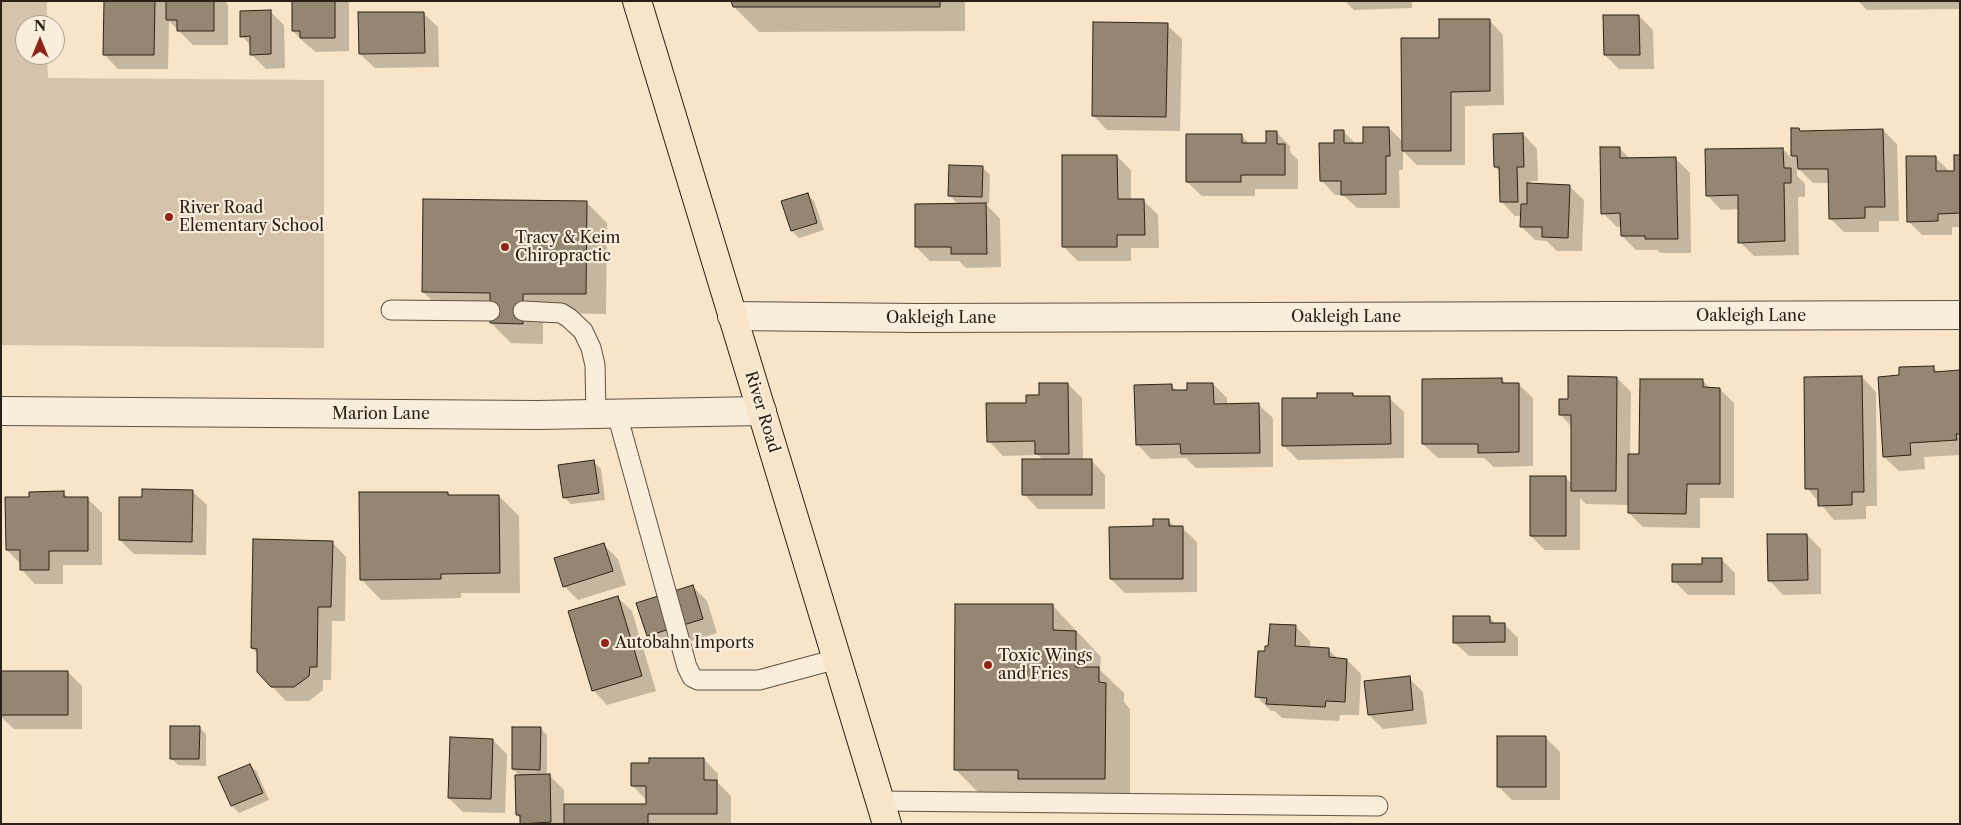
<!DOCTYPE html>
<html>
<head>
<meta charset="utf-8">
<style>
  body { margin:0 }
  #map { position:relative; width:1961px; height:825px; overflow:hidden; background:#f7e4c9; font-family:"Libre Caslon Text",serif }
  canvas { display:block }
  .frame { position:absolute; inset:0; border:2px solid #2b2114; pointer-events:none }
  .north { position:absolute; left:15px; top:15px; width:50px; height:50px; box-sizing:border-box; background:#faeddc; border:1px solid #a79b8c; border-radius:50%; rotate:0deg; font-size:14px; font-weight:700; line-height:20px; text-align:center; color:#2b2114 }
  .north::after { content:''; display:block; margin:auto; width:18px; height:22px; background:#8f2418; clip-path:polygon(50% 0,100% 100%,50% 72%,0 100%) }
</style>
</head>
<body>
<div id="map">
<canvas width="1961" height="825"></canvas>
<div class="frame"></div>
<div class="north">N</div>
</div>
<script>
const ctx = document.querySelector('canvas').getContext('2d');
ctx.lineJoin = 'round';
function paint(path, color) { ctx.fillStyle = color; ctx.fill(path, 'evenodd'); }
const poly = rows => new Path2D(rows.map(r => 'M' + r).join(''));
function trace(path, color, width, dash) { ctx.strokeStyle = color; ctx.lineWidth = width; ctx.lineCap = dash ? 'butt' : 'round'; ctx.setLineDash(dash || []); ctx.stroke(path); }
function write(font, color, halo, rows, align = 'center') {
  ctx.font = font + ' "Libre Caslon Text",serif'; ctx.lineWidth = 4.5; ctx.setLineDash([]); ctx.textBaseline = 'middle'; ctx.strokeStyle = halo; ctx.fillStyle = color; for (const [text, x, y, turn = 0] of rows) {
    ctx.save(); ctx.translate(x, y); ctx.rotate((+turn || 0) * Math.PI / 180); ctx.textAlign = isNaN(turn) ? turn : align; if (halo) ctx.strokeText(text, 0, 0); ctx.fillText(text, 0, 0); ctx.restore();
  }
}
paint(poly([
  [1,1,47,1,47,25,25,25,25,55,47,55,48,78,324,80,324,348,1,345]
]), '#d4c3aa');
paint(poly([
  [105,1,225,1,228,5,228,45,193,45,169,21,168,69,118,69,104,54],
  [293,1,349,1,349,51,316,52,307,45,293,31],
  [732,1,965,1,965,31,759,32,734,7],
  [1345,1,1412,1,1412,8,1354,10],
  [1858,1,1960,1,1960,9,1867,10],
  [270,11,284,25,285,68,266,69,251,54,251,46,242,36],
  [423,13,438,27,439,67,375,68,360,54],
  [1639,16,1653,30,1654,69,1619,69,1605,55],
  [1489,20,1503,35,1504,105,1465,106,1465,165,1417,165,1403,151,1403,170,1399,170,1400,208,1357,208,1343,195,1335,195,1321,180,1343,131,1357,145,1364,145,1389,128,1403,142,1440,39],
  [1167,25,1182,39,1180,131,1107,130,1093,115],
  [1792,129,1801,132,1883,130,1897,144,1899,221,1879,221,1879,232,1844,232,1830,218,1830,183,1813,183,1797,167,1797,176,1805,184,1805,197,1798,197,1799,255,1754,256,1740,242,1739,209,1721,210,1707,195,1783,149,1792,159],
  [1276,132,1290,146,1290,152,1298,160,1298,189,1255,189,1255,196,1202,196,1187,182,1241,135,1251,145,1268,145],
  [1523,134,1537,149,1538,181,1531,181,1531,185,1569,186,1584,200,1582,251,1557,251,1547,241,1535,240,1521,226,1521,216,1515,216,1501,201,1500,172,1495,167],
  [1619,148,1630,159,1675,158,1690,173,1691,253,1661,253,1657,250,1636,250,1622,236,1622,227,1617,227,1603,213],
  [1117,156,1131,170,1131,201,1144,201,1158,215,1159,248,1131,248,1131,261,1078,261,1064,247],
  [1960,156,1960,227,1952,227,1952,235,1922,235,1908,221,1936,158,1950,172,1956,172],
  [983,168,990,175,989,204,985,203,1000,219,1001,267,966,268,959,261,930,261,916,247,959,205,949,195],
  [807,194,814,201,824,230,799,238,792,231,783,202],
  [587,203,607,223,606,314,543,313,543,344,511,343,491,323,491,313,444,312,423,292],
  [1933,367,1939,373,1960,371,1960,455,1924,457,1925,469,1899,471,1884,457,1900,377],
  [1862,377,1876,392,1877,506,1866,506,1866,519,1834,520,1807,488],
  [1617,378,1631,392,1630,456,1641,456,1702,380,1711,389,1720,389,1734,403,1734,498,1700,498,1700,528,1643,527,1629,513,1629,505,1586,504,1580,498,1580,550,1545,550,1531,536,1566,478,1572,484,1572,427,1560,414,1569,400],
  [1502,379,1507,385,1518,384,1533,398,1533,466,1494,467,1484,458,1438,458,1423,444],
  [1068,384,1082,398,1083,460,1091,460,1105,475,1105,509,1038,509,1024,494,1043,460,1038,455,1003,456,989,441,1027,404],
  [1213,384,1227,398,1227,405,1258,404,1273,418,1273,467,1196,468,1186,458,1151,459,1137,444,1171,385,1177,391],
  [1352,394,1356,398,1389,398,1404,412,1404,458,1298,460,1284,446],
  [594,462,601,469,605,500,571,504,564,497],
  [192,491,207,505,206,555,134,554,120,540,143,499],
  [63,492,69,499,88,499,102,513,102,565,63,565,63,584,35,584,21,569,21,564,7,550,30,499],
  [448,493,452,497,499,496,519,516,520,593,461,593,461,598,381,600,361,579],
  [1168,520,1176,528,1182,528,1197,542,1197,592,1125,593,1111,579,1154,527],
  [1807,535,1821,549,1821,594,1783,595,1769,580],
  [332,542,346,557,345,621,332,621,331,680,323,680,323,690,309,701,286,701,258,672,258,654,252,648],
  [603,544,618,559,626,585,578,600,564,586],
  [1721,559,1735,573,1735,595,1688,595,1674,581],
  [693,587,707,601,717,633,662,650,648,636],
  [617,597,632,611,656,691,607,705,593,690],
  [1053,606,1101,657,1100,670,1124,693,1124,702,1130,709,1130,804,980,794,955,769],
  [1489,617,1496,624,1504,624,1518,638,1518,656,1469,656,1454,642],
  [1296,627,1310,641,1310,648,1328,649,1338,659,1347,660,1361,674,1359,715,1340,715,1339,721,1282,718,1275,711,1271,711,1257,697,1266,653],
  [1,672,68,672,82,686,82,729,14,729,1,717],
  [1409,678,1423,692,1427,724,1383,729,1369,715],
  [199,727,206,734,206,766,178,765,171,758],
  [540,728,547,735,547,776,550,776,564,790,564,805,647,806,646,800,632,785,650,764,704,759,718,774,718,783,731,796,731,824,521,824,521,819,517,815,520,776,513,769],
  [1545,737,1560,752,1560,800,1512,800,1498,786],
  [493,740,507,754,505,813,463,812,449,798],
  [250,765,257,772,269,800,239,813,232,806]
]), '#0003');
const building = poly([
  [104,1,155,1,154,55,103,55,104,1],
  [166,1,214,1,214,31,177,31,177,20,166,20,166,1],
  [292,1,335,1,335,38,300,38,300,31,292,31,292,1],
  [731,1,940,1,940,7,733,7,731,1],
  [271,10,271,54,250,55,250,36,240,37,240,11,271,10],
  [358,12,424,12,425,53,359,54,358,12],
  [1603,15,1639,15,1640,55,1604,55,1603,15],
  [1439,19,1490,19,1490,91,1451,92,1451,151,1402,151,1401,38,1439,38,1439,19],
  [1093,22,1168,23,1166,117,1092,116,1093,22],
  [1363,127,1389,127,1390,156,1386,156,1386,194,1341,195,1341,181,1320,181,1319,143,1334,143,1334,130,1344,130,1344,143,1363,143,1363,127],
  [1791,128,1799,128,1800,131,1883,129,1885,207,1865,207,1865,218,1829,219,1828,169,1798,169,1797,156,1791,156,1791,128],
  [1266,131,1277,131,1277,144,1285,144,1285,175,1241,175,1241,182,1186,182,1186,134,1242,134,1242,143,1266,143,1266,131],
  [1523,133,1524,167,1517,167,1518,202,1500,202,1499,167,1494,167,1493,134,1523,133],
  [1600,147,1620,147,1620,158,1676,157,1678,239,1645,239,1645,236,1621,236,1620,213,1601,214,1600,147],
  [1783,148,1784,168,1791,168,1791,183,1784,183,1785,241,1738,243,1738,195,1706,196,1705,149,1783,148],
  [1062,155,1117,155,1118,199,1144,199,1145,235,1117,235,1117,247,1062,247,1062,155],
  [1954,155,1960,155,1960,213,1938,214,1938,221,1907,222,1906,156,1936,156,1936,171,1954,171,1954,155],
  [949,165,983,166,982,197,948,196,949,165],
  [1527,183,1570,185,1568,238,1542,237,1542,227,1520,227,1521,204,1527,204,1527,183],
  [808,193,817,223,791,231,781,201,808,193],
  [423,199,587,201,586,294,523,294,523,324,490,323,490,293,422,292,423,199],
  [986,203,987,254,951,254,951,247,915,247,915,204,986,203],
  [1934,366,1934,372,1960,370,1960,434,1956,434,1957,440,1910,443,1911,455,1883,457,1878,377,1899,375,1899,367,1934,366],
  [1568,376,1617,377,1616,491,1571,491,1571,415,1559,415,1559,399,1568,399,1568,376],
  [1862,376,1864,492,1852,492,1852,505,1818,506,1818,489,1805,489,1804,377,1862,376],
  [1502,378,1502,383,1519,383,1519,452,1478,453,1478,444,1422,444,1422,379,1502,378],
  [1640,379,1703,379,1703,387,1720,388,1720,484,1687,484,1686,514,1628,513,1628,454,1639,454,1640,379],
  [1039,383,1068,383,1069,454,1035,454,1035,441,987,442,986,403,1026,403,1026,395,1039,395,1039,383],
  [1187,383,1213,383,1214,404,1259,403,1260,453,1181,454,1180,444,1136,445,1134,385,1172,384,1172,390,1187,390,1187,383],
  [1317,393,1353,393,1353,396,1390,396,1391,444,1282,446,1282,398,1317,398,1317,393],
  [1022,459,1092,459,1092,495,1022,495,1022,459],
  [594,460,599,493,563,498,558,465,594,460],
  [1530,476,1566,476,1566,536,1530,536,1530,476],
  [142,489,193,490,192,542,119,540,119,497,142,497,142,489],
  [64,491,64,497,88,497,88,551,49,551,49,570,20,570,20,550,6,550,5,497,29,497,29,492,64,491],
  [359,492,448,492,448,495,499,495,500,573,441,574,441,579,360,580,359,492],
  [1153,519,1169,519,1169,526,1183,526,1183,579,1110,579,1109,527,1153,526,1153,519],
  [1767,534,1807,534,1808,580,1768,581,1767,534],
  [253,539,333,541,331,607,318,607,317,667,310,667,309,676,294,687,271,687,257,672,257,649,251,648,253,539],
  [604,543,613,571,563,587,554,558,604,543],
  [1702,558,1722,558,1722,582,1672,582,1672,564,1702,564,1702,558],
  [693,585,703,619,647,636,636,603,693,585],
  [618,596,642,676,592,691,568,611,618,596],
  [955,604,1053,604,1053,630,1076,631,1076,667,1099,667,1099,682,1106,683,1105,779,1018,779,1018,770,954,770,955,604],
  [1453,616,1490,616,1490,623,1505,623,1505,642,1453,643,1453,616],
  [1270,624,1296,625,1295,646,1329,648,1329,657,1347,659,1345,702,1326,701,1325,707,1266,704,1267,698,1255,697,1258,651,1265,651,1265,646,1268,646,1270,624],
  [1,671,68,671,68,715,1,715,1,671],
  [1410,676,1413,710,1368,715,1364,681,1410,676],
  [170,726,200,726,199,759,170,759,170,726],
  [512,727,541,727,540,770,512,769,512,727],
  [1497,736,1546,736,1546,787,1497,787,1497,736],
  [450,737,493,739,491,799,448,798,450,737],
  [649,758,704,758,704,780,717,780,717,814,648,814,648,824,564,824,564,804,646,804,646,786,631,786,631,763,649,763,649,758],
  [250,764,263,793,231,806,218,777,250,764],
  [550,774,551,822,520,824,520,815,516,815,515,775,550,774]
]);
paint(building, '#958672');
trace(building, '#2b2114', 1);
const service = poly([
  [391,310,490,311],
  [523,311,561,313,569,318,583,331,591,348,595,365,596,414],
  [617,414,687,667,692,677,698,680,759,680,837,659],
  [880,801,1378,806]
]);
const minor = poly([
  [732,316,916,318,1960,315],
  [1,411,537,415,762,411]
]);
const primary = poly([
  [637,1,887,824]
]);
trace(service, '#5e5241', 21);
trace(minor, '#5e5241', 30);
trace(primary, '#2b2114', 30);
trace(service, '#faeddc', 19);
trace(minor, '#faeddc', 28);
trace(primary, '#f7e4c9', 28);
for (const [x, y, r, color] of [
  [169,217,5,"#8f2418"],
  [505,247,5,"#8f2418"],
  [605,643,5,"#8f2418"],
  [988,665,5,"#8f2418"]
]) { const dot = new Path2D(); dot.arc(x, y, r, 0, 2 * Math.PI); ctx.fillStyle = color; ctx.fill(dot); trace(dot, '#faeddc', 2); }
write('16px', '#2b2114', '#faeddc', [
  ["River Road",179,208],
  ["Elementary School",179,226],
  ["Tracy & Keim",515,238],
  ["Chiropractic",515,256],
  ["Autobahn Imports",615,643],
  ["Toxic Wings",998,656],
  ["and Fries",998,674]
], 'left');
write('16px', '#2b2114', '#faeddc', [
  ["Oakleigh Lane",1751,316],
  ["Oakleigh Lane",1346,317],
  ["Oakleigh Lane",941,318],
  ["River Road",762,412,73],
  ["Marion Lane",381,414]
]);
</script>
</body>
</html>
